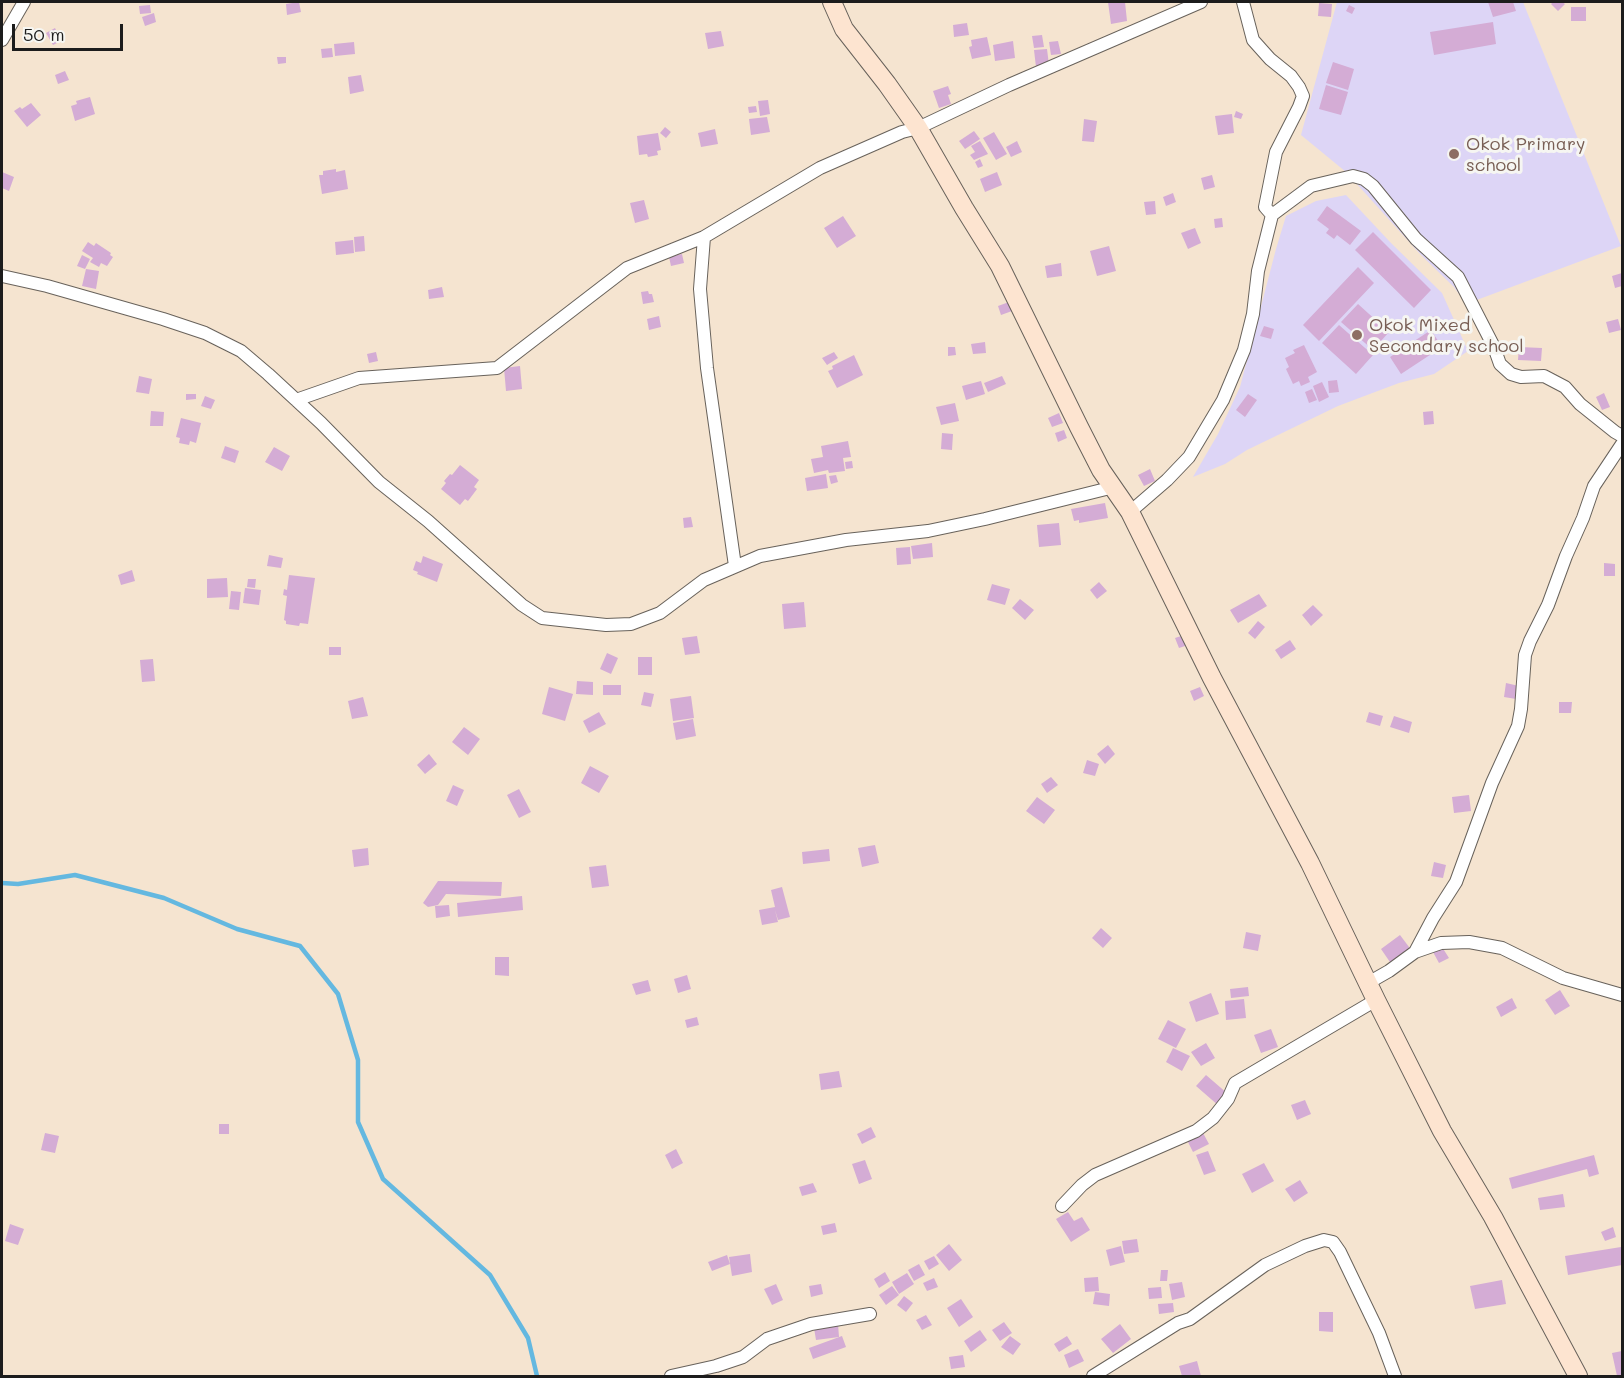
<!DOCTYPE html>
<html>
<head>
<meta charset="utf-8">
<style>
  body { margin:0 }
  #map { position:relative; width:1624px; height:1378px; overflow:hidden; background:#f5e4d0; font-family:Mali,sans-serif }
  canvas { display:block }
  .frame { position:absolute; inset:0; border:3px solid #1c1c1c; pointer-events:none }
  .scale { position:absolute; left:12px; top:24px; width:111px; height:27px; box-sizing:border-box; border:3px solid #1c1c1c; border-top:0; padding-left:8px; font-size:18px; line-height:21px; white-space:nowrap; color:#1c1c1c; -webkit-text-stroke:4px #f6f6f2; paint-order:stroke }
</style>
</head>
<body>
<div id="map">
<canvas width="1624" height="1378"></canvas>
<div class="frame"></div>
<div class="scale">50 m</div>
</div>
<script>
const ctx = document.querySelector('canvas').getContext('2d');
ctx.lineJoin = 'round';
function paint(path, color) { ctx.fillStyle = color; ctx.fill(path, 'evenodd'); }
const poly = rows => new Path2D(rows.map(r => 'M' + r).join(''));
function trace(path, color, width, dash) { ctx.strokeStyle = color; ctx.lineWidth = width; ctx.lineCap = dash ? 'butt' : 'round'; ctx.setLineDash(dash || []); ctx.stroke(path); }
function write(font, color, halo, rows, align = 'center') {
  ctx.font = font + ' Mali,sans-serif'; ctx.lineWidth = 6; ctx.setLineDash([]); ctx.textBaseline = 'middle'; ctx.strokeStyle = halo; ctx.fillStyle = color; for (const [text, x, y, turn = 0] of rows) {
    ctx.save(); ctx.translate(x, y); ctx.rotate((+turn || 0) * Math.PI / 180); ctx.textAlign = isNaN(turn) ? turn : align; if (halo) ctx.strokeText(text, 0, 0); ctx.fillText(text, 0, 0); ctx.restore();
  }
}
paint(poly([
  [1337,2,1523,2,1621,246,1466,304,1454,287,1421,255,1346,172,1301,135],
  [1346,195,1391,243,1442,293,1468,351,1434,374,1399,383,1338,406,1247,450,1225,464,1193,477,1218,434,1240,387,1276,249,1286,216,1316,201]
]), '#ddd5f6');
trace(poly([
  [2,883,18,884,75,875,164,898,237,929,300,946,338,994,358,1060,358,1122,383,1179,490,1275,528,1338,537,1376]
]), '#64b8e0', 4.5);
paint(poly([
  [299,2,301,12,287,15,286,4],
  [1108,2,1125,2,1127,21,1111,24],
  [1488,2,1513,2,1516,11,1493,17],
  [1553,2,1562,2,1565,4,1558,11,1551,4],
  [1319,3,1332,4,1331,17,1318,16],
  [150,5,151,13,140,14,139,6],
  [1349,5,1355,8,1352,14,1346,11],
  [1571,7,1586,7,1586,21,1571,21],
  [154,13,156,22,145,26,142,17],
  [1493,22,1496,44,1434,55,1430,32],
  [967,23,969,35,954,37,953,25],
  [55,28,61,41,53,45,46,33],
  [721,31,724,46,708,49,705,33],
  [1042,35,1044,47,1034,48,1032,36],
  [987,37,991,55,972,59,969,47,972,46,971,40],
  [1013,41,1015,58,995,61,993,45],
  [1058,41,1061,54,1051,55,1049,42],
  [354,42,355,54,335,56,334,44],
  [332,48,333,57,322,58,321,49],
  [1047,49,1049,65,1036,67,1034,50],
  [277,57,286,57,286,63,278,64],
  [1333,62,1354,69,1348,90,1326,83],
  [65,71,69,80,58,84,55,75],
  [361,75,364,91,350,94,348,77],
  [1326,85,1348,92,1341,115,1319,109],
  [948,86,951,94,948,95,951,104,939,108,933,91],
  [90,97,95,114,75,121,71,106,77,104,76,101],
  [768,100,770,114,760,116,758,101],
  [31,103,41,115,27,127,14,111,20,107,22,109],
  [756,106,757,112,749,113,748,107],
  [1236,111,1243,114,1241,119,1234,117],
  [1232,114,1234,133,1218,135,1215,116],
  [767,117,770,132,751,135,749,119],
  [1084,119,1097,121,1094,142,1082,141],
  [665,127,671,132,666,138,660,133],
  [715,129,718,144,701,147,698,133],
  [974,131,980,139,965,149,959,141],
  [994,132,1007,154,996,160,983,138],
  [658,133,661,150,657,151,658,155,648,157,647,154,639,155,637,136],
  [980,141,988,154,974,160,970,155,975,152,971,146],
  [1017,141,1022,152,1011,157,1006,147],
  [980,159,983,166,978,168,975,162],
  [336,169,336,172,345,170,348,189,322,194,319,175,323,175,323,171],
  [2,172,14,177,9,191,2,188],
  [997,172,1002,185,985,192,980,179],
  [1212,175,1215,187,1204,190,1201,178],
  [1173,193,1176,202,1166,206,1163,197],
  [644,200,649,219,635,223,630,203],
  [1155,201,1156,214,1146,215,1144,202],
  [1327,206,1361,231,1350,245,1337,235,1334,239,1326,233,1329,229,1317,220],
  [843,216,856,236,837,248,824,228],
  [1222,218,1223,227,1215,228,1214,219],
  [1195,228,1201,243,1188,249,1181,233],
  [1373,232,1431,290,1414,308,1355,250],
  [364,236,365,251,355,252,354,237],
  [353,240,354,253,336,255,335,242],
  [88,242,94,246,96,243,111,253,110,255,113,257,107,266,101,263,99,267,90,262,93,258,82,251],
  [1109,246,1116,271,1097,276,1090,251],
  [682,254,684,263,671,266,669,257],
  [82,255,90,259,85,269,77,266],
  [1061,263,1062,276,1047,278,1045,266],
  [1358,267,1374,283,1319,341,1303,325],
  [86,269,99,271,96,289,82,286],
  [1622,273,1622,286,1615,288,1612,276],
  [442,287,444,297,429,299,428,290],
  [648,291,649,294,652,294,654,302,643,304,641,292],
  [1009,302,1012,311,1001,315,998,306],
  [1358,304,1389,332,1373,350,1341,322],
  [659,316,661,327,649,330,647,319],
  [1437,316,1438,323,1426,325,1425,318],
  [1618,319,1621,330,1609,333,1606,322],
  [1339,325,1373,355,1356,374,1322,343],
  [1264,326,1274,329,1271,339,1260,336],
  [1431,330,1442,347,1401,374,1390,357],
  [985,342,986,353,973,354,971,344],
  [1304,345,1317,372,1308,377,1310,382,1301,386,1299,381,1293,384,1286,369,1289,367,1285,358,1295,353,1293,350],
  [948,347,955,347,956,355,948,356],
  [1519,347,1542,348,1541,361,1518,360],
  [376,352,378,361,369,363,367,354],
  [834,352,838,358,827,365,822,358],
  [854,355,863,375,837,388,828,371,833,369,832,366],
  [520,366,522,389,506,391,504,368],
  [139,376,152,379,149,394,136,392],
  [1002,376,1006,384,988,392,984,383],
  [1337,380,1339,392,1329,393,1328,381],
  [981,381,985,394,966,400,962,386],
  [1322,382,1329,397,1319,402,1313,386],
  [1312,389,1317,400,1309,403,1305,392],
  [1604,393,1610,407,1602,410,1596,397],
  [186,394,196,394,196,399,186,400],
  [1248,394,1257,400,1245,417,1236,410],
  [205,396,215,400,211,409,201,406],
  [955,403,959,421,941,425,936,407],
  [151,411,164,412,163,426,150,426],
  [1433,411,1434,424,1424,425,1423,412],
  [1059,413,1063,423,1052,427,1048,418],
  [181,418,201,423,196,443,190,441,189,445,179,443,180,438,176,437],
  [1064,430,1067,438,1058,442,1055,433],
  [942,433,953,434,952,450,941,449],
  [848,441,851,457,843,458,845,471,829,473,828,470,814,473,811,459,823,457,821,446],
  [225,446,239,451,235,463,221,458],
  [274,447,290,456,282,471,265,462],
  [852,461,853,468,846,469,845,462],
  [460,465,479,480,474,487,477,489,468,501,465,499,460,505,441,489,446,483,444,481,450,474,452,475],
  [1150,469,1155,481,1144,486,1138,475],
  [826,474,828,488,807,491,805,478],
  [836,475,838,482,831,484,829,476],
  [1105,503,1108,518,1079,523,1079,520,1074,521,1071,509],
  [691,517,693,527,684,528,683,518],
  [1059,523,1061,545,1039,547,1037,525],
  [932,543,933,557,913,559,911,546],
  [910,547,911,564,897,565,896,548],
  [269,555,283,558,281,568,267,566],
  [423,556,443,564,437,582,417,574,418,572,413,570,416,561,421,563],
  [1604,563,1615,564,1615,576,1604,576],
  [132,570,135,581,121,585,118,575],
  [289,575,315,578,308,624,300,623,299,626,286,624,286,621,284,620,287,596,283,595,284,589,287,590],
  [227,578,228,597,207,598,207,579],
  [248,579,256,579,255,588,247,587],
  [1099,582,1107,591,1097,599,1090,590],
  [992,584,1010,589,1005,605,987,600],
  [245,588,261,590,259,605,243,603],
  [231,591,241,592,239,610,229,609],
  [1259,594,1267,606,1238,623,1230,610],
  [1020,599,1034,610,1025,620,1012,608],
  [804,602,806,627,784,629,782,604],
  [1313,605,1323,615,1311,626,1302,615],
  [1258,621,1265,627,1255,639,1248,633],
  [1184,635,1188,645,1179,648,1175,638],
  [697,636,700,653,685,655,682,638],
  [1290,640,1296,649,1281,659,1275,650],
  [329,647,341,647,341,655,329,655],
  [607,653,618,658,611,674,600,669],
  [638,657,652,657,652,675,638,675],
  [153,659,155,681,142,682,140,660],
  [577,681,593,682,593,695,576,694],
  [1506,683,1519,686,1516,699,1504,697],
  [603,685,621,685,621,695,603,695],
  [549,687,573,694,565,721,542,714],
  [1200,687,1204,696,1194,701,1190,691],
  [644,692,654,694,651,707,641,705],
  [691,696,694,718,673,721,670,699],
  [363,697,368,716,352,719,348,701],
  [1559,702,1572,702,1571,713,1559,713],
  [599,712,606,724,589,733,583,721],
  [1369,712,1383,716,1380,726,1366,722],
  [1394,716,1412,722,1409,733,1390,727],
  [693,719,696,736,676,740,673,723],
  [464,727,480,739,468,755,452,742],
  [1108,745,1115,754,1105,764,1097,754],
  [429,754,437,764,425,774,417,765],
  [1087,760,1099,764,1095,776,1083,773],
  [590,766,609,776,599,793,581,783],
  [1051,777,1058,785,1047,793,1041,784],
  [453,785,464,790,457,806,446,801],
  [519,789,531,812,519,818,507,795],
  [1469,795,1471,811,1454,813,1452,797],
  [1037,797,1055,810,1044,824,1026,811],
  [875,845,879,863,862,867,858,848],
  [368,848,369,865,354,867,352,850],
  [829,849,830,861,803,864,802,852],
  [1434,862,1446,865,1443,878,1431,876],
  [606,865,609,886,592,888,589,867],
  [438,881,502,882,501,896,446,894,438,905,428,907,423,903],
  [782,887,790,917,778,920,775,910,778,922,762,925,759,910,775,907,771,890],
  [522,896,523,910,458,917,457,903],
  [449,905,450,916,436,918,435,906],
  [1101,928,1112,938,1103,948,1092,938],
  [1246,932,1261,935,1258,951,1243,948],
  [1400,935,1412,951,1392,965,1381,949],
  [1442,947,1449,958,1439,963,1433,952],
  [495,957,509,957,509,976,495,975],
  [687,975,691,989,678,993,674,979],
  [648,980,651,991,636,995,632,984],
  [1248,987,1249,996,1231,998,1230,989],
  [1560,990,1570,1006,1555,1015,1545,1000],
  [1211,993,1219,1014,1196,1022,1189,1002],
  [1512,998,1517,1008,1501,1017,1496,1007],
  [1244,999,1246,1018,1226,1020,1225,1001],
  [697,1017,699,1025,687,1028,685,1020],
  [1168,1020,1186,1029,1176,1048,1158,1039],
  [1271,1029,1278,1047,1261,1053,1254,1035],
  [1206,1043,1215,1058,1201,1066,1191,1052],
  [1173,1048,1190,1056,1182,1071,1166,1062],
  [839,1071,842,1087,821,1090,819,1074],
  [1206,1075,1228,1094,1219,1106,1196,1086],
  [1305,1100,1311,1114,1297,1120,1291,1105],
  [219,1124,229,1124,229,1134,219,1134],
  [871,1127,876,1137,862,1144,857,1134],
  [45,1133,59,1136,55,1153,41,1150],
  [1203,1133,1209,1144,1193,1152,1187,1140],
  [676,1149,683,1163,672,1169,665,1155],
  [1208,1151,1216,1171,1204,1175,1196,1155],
  [1594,1155,1599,1174,1589,1177,1587,1169,1512,1189,1509,1178],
  [865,1160,872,1179,859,1184,852,1164],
  [1264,1163,1274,1181,1252,1193,1242,1174],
  [1300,1180,1308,1193,1294,1202,1285,1189],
  [813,1183,817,1192,802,1196,799,1187],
  [1563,1194,1565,1207,1540,1210,1538,1198],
  [1068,1212,1074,1221,1082,1217,1090,1230,1071,1242,1056,1219],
  [835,1223,837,1232,823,1235,821,1226],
  [10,1224,24,1229,18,1245,5,1241],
  [1613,1227,1616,1237,1605,1241,1601,1232],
  [1137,1239,1139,1252,1124,1254,1122,1241],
  [949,1244,962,1260,949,1271,936,1255],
  [1121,1246,1125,1262,1110,1266,1106,1250],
  [1621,1247,1622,1265,1568,1275,1565,1256],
  [750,1254,752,1272,732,1276,729,1257],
  [727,1255,730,1264,712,1271,708,1262],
  [934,1256,939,1264,929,1270,924,1261],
  [919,1264,925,1275,914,1281,908,1270],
  [1161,1270,1168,1270,1167,1281,1160,1281],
  [885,1272,890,1281,879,1288,874,1279],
  [907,1273,914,1284,899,1294,892,1282],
  [1098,1277,1099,1291,1085,1292,1084,1278],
  [934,1278,938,1287,927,1291,923,1283],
  [1502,1280,1506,1304,1475,1309,1470,1286],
  [1182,1282,1185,1297,1172,1300,1169,1284],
  [776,1284,783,1300,772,1305,764,1289],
  [821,1284,823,1294,811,1297,809,1286],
  [892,1286,899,1295,886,1305,879,1295],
  [1161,1287,1162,1298,1149,1299,1148,1288],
  [1095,1292,1110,1294,1109,1306,1093,1304],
  [904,1296,913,1303,906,1312,897,1305],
  [961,1299,973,1317,959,1327,947,1308],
  [1173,1303,1174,1312,1159,1314,1158,1304],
  [1319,1312,1333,1312,1333,1332,1319,1331],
  [926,1315,932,1325,922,1330,916,1320],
  [1004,1322,1012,1333,1000,1341,992,1330],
  [838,1324,839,1337,816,1340,814,1328],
  [1120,1324,1131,1339,1113,1353,1101,1339],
  [980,1330,987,1340,971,1352,964,1341],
  [842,1336,846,1347,813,1359,809,1348],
  [1010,1336,1021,1344,1013,1355,1001,1347],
  [1067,1336,1072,1344,1059,1352,1054,1344],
  [1078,1349,1084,1361,1069,1368,1064,1355],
  [1622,1351,1622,1376,1617,1376,1612,1353],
  [963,1355,965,1367,951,1369,949,1357],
  [1197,1361,1201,1376,1182,1376,1179,1366]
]), '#d4acd5');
const street = poly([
  [2,40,24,2],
  [1272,215,1311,186,1353,176,1364,179,1373,186,1416,239,1458,277,1494,347,1500,364,1511,374,1521,377,1544,376,1565,387,1580,404,1615,432,1622,436],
  [704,237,700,289,707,368,735,566],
  [2,276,47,286,163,319,205,333,241,351,268,374,321,423,379,482,428,521,522,605,542,618,606,625,631,624,660,613,704,580,760,556,846,540,928,531,985,519,1114,487],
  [296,400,359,378,497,368,627,268,704,237,820,168,902,132,918,128,1009,85,1201,2],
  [1130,512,1167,480,1189,457,1223,400,1244,350,1253,314,1258,271,1272,215,1265,207,1276,152,1299,107,1303,96,1299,87,1291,76,1270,59,1253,40,1243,2],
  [1415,952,1433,918,1456,882,1492,783,1518,726,1521,709,1525,655,1530,641,1548,605,1566,556,1583,518,1594,486,1622,444],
  [1368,983,1389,971,1415,952,1441,943,1469,942,1502,948,1563,978,1622,995],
  [1062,1206,1082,1185,1095,1175,1196,1131,1213,1118,1228,1099,1235,1083,1376,1000],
  [671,1376,716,1366,743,1357,767,1339,811,1324,870,1314],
  [1093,1376,1178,1323,1190,1319,1265,1265,1305,1246,1324,1240,1333,1242,1340,1252,1379,1333,1395,1376]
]);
const secondary = poly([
  [832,2,844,29,887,84,918,128,964,208,1000,266,1079,427,1101,470,1130,512,1212,678,1310,863,1376,1000,1442,1131,1493,1217,1578,1376]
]);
trace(street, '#68625b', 14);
trace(secondary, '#68625b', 20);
trace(street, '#fff', 12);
trace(secondary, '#fde4d0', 18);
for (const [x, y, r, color] of [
  [1454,154,6,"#8d6e63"],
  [1357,335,6,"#8d6e63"]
]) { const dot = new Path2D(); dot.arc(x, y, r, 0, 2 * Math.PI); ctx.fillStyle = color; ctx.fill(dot); trace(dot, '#f6f6f2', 2); }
write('18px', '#785e54', '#f6f6f2', [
  ["Okok Primary",1466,144],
  ["school",1466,165],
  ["Okok Mixed",1369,325],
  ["Secondary school",1369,346]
], 'left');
</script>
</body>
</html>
